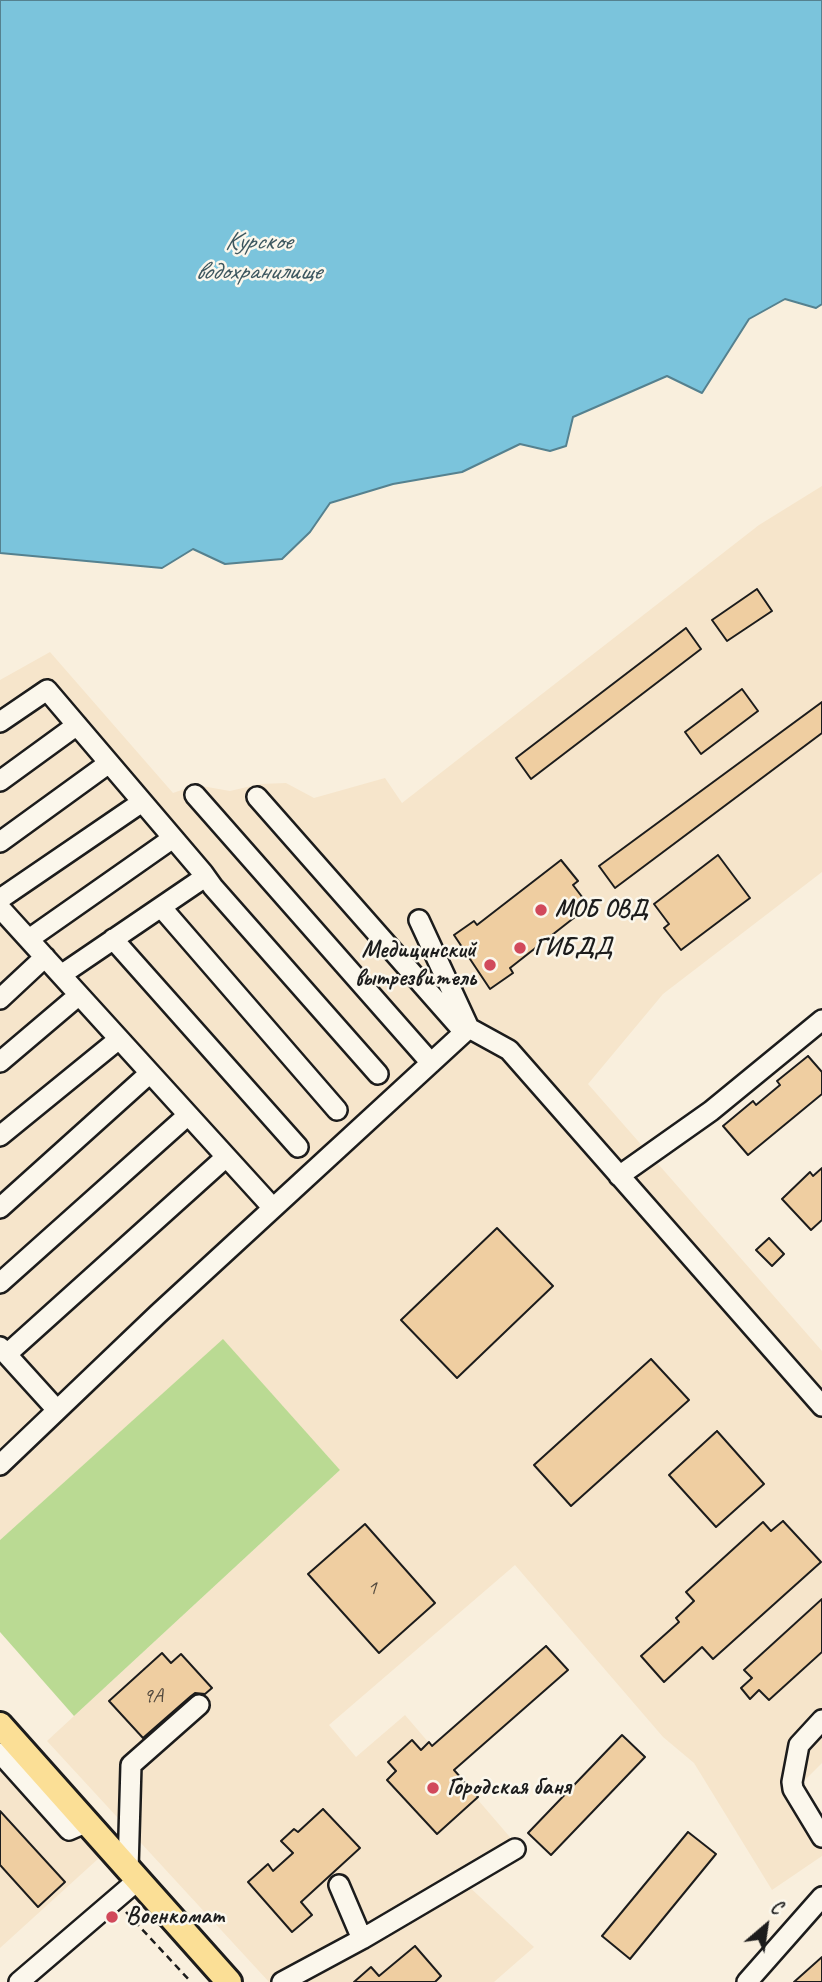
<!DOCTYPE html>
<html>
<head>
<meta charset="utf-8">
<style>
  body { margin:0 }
  #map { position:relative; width:822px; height:1982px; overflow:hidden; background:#f9efdd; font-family:Caveat,sans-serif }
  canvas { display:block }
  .north { position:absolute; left:731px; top:1891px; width:70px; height:70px; -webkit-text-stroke:5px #fbf7ec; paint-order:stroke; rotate:29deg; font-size:19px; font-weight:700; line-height:28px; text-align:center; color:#1c1c1c }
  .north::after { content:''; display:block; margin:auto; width:24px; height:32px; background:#1c1c1c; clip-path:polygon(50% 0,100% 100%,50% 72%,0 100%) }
</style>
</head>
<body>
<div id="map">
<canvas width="822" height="1982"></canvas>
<div class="north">С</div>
</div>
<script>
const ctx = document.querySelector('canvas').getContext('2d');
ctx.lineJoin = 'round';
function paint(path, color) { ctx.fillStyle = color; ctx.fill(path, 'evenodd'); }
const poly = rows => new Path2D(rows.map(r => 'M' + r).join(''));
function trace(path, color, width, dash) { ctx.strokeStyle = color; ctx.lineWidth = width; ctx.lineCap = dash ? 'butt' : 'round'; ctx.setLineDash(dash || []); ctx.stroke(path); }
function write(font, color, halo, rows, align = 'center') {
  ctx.font = font + ' Caveat,sans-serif'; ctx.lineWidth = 5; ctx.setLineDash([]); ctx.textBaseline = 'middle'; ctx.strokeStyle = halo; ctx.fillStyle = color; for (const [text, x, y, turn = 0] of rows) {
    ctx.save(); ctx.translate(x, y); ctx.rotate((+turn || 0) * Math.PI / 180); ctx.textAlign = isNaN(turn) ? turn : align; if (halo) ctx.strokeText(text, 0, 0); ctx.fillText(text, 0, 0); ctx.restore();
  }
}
paint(poly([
  [822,486,822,872,663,994,588,1084,822,1351,822,1763,801,1784,822,1815,822,1856,772,1890,694,1763,663,1737,515,1565,329,1725,356,1757,405,1715,521,1850,465,1883,534,1947,494,1982,269,1982,47,1741,340,1470,223,1340,0,1540,0,680,50,652,173,793,196,785,230,791,260,784,286,783,314,798,385,778,402,803,759,525],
  [0,1750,99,1858,0,1948]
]), '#f6e5cb');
paint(poly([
  [223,1339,340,1470,74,1716,0,1632,0,1540]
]), '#bada93');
const water = poly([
  [0,0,822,0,822,304,816,308,785,299,749,319,702,393,667,376,573,417,566,446,550,451,520,444,462,472,393,484,330,503,310,532,282,559,225,564,193,549,162,568,0,553,0,0]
]);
paint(water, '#7bc4dc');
trace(water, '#55818f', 2);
const building = poly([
  [757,589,772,611,727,641,712,620,757,589],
  [686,628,701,649,531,779,516,758,686,628],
  [742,689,758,711,701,754,685,732,742,689],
  [822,702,822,733,615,888,599,866,822,702],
  [718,855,750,898,681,950,664,928,669,924,654,904,718,855],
  [561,860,578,881,573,885,589,906,510,968,513,973,490,989,454,935,474,921,477,925,561,860],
  [808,1056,822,1072,822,1094,748,1155,723,1126,753,1101,756,1105,780,1085,777,1081,808,1056],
  [822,1168,822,1220,811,1230,782,1199,810,1172,813,1176,822,1168],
  [497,1228,553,1286,457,1378,401,1320,497,1228],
  [769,1238,784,1254,772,1266,756,1250,769,1238],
  [651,1359,689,1400,571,1506,534,1465,651,1359],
  [717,1431,764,1484,716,1527,669,1475,717,1431],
  [783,1521,821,1562,713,1659,702,1647,664,1682,641,1656,679,1622,676,1618,694,1601,686,1592,763,1522,771,1531,783,1521],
  [365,1524,435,1603,379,1653,308,1574,365,1524],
  [822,1599,822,1652,769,1700,759,1690,750,1699,741,1688,752,1678,744,1670,822,1599],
  [546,1646,568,1670,454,1770,478,1797,437,1834,387,1780,396,1771,388,1762,412,1740,421,1750,429,1742,432,1746,546,1646],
  [162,1653,171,1663,181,1654,212,1688,205,1694,195,1693,191,1696,143,1738,109,1701,162,1653],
  [622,1735,645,1757,551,1855,528,1833,622,1735],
  [323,1809,360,1848,301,1902,312,1915,292,1932,248,1882,268,1864,273,1871,293,1853,281,1841,294,1829,298,1832,323,1809],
  [0,1811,65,1882,38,1907,0,1865,0,1811],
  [688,1832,716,1854,630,1959,602,1936,688,1832],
  [415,1946,441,1976,435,1982,354,1982,371,1967,379,1976,415,1946],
  [822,1957,822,1982,794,1982,822,1957]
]);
paint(building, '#efcea1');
trace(building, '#1c1c1c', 2);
const minor = poly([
  [0,722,47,690,203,873,213,887,378,1074],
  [0,781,77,725],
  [195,795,431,1063],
  [257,797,464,1032],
  [0,842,109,763],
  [0,899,142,802],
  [161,907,337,1110],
  [0,908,273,1208],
  [29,939,173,838],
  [113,939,298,1147],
  [61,975,205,877],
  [0,999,45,957],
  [469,1028,509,1050,822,1406],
  [0,1062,79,995],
  [0,1136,119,1039],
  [619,1176,711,1111,822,1020],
  [0,1208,150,1073],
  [0,1283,188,1115],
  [0,1347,57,1410],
  [7,1354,226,1157],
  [0,1465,158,1314,469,1028,419,920],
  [822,1720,799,1745,792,1782,793,1789,822,1837],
  [0,1753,69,1830,85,1823],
  [128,1870,131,1765,199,1705],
  [339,1885,362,1939],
  [19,1982,138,1880],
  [282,1982,362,1939,515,1849],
  [747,1982,822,1897]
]);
const major = poly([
  [0,1725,229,1982]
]);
trace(minor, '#1c1c1c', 24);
trace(major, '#1c1c1c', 30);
trace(poly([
  [126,1912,191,1982]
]), '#1c1c1c', 2.5, [7, 5]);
trace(minor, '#fbf7ec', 19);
trace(major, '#fbdf96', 24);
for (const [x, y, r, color] of [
  [541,910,7,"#d1495b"],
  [520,948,7,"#d1495b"],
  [490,965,7,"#d1495b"],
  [433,1788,7,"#d1495b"],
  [112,1917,7,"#d1495b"]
]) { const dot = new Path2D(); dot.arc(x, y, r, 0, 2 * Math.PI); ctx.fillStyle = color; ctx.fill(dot); trace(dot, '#fbf7ec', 2.5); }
write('21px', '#51483d', null, [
  ["1",372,1588],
  ["9А",153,1696]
]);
write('bold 24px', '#1c1c1c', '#fbf7ec', [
  ["МОБ ОВД",555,910],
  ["ГИБДД",534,948],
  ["Медицинский",476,951,"right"],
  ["вытрезвитель",476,979,"right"],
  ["Городская баня",447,1788],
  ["Военкомат",126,1917]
], 'left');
write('italic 26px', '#3d575f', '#fbf7ec', [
  ["Курское",258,242],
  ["водохранилище",258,272]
]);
</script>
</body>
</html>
